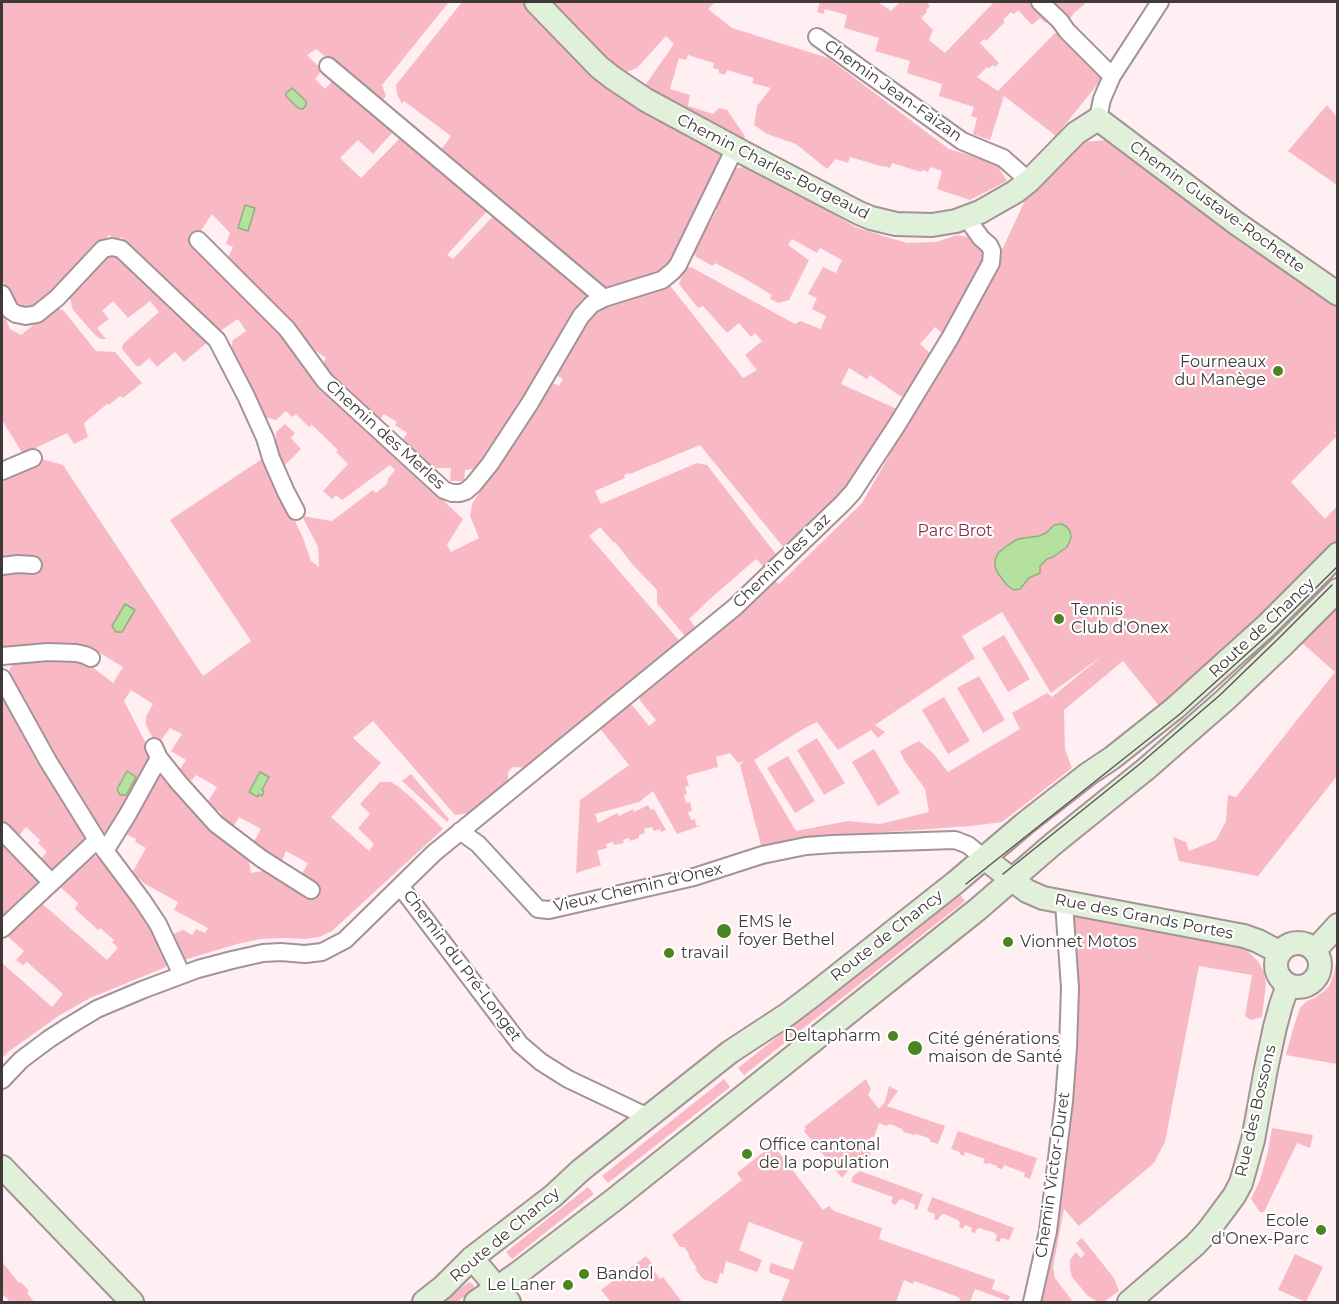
<!DOCTYPE html>
<html>
<head>
<meta charset="utf-8">
<style>
  body { margin:0 }
  #map { position:relative; width:1339px; height:1304px; overflow:hidden; background:#ffeff2; font-family:Montserrat,sans-serif }
  canvas { display:block }
  .frame { position:absolute; inset:0; border:3px solid #40393a; pointer-events:none }
</style>
</head>
<body>
<div id="map">
<canvas width="1339" height="1304"></canvas>
<div class="frame"></div>
</div>
<script>
const ctx = document.querySelector('canvas').getContext('2d');
ctx.lineJoin = 'round';
function paint(path, color) { ctx.fillStyle = color; ctx.fill(path, 'evenodd'); }
const poly = rows => new Path2D(rows.map(r => 'M' + r).join(''));
function trace(path, color, width, dash) { ctx.strokeStyle = color; ctx.lineWidth = width; ctx.lineCap = dash ? 'butt' : 'round'; ctx.setLineDash(dash || []); ctx.stroke(path); }
function write(font, color, halo, rows, align = 'center') {
  ctx.font = font + ' Montserrat,sans-serif'; ctx.lineWidth = 4.5; ctx.setLineDash([]); ctx.textBaseline = 'middle'; ctx.strokeStyle = halo; ctx.fillStyle = color; for (const [text, x, y, turn = 0] of rows) {
    ctx.save(); ctx.translate(x, y); ctx.rotate((+turn || 0) * Math.PI / 180); ctx.textAlign = isNaN(turn) ? turn : align; if (halo) ctx.strokeText(text, 0, 0); ctx.fillText(text, 0, 0); ctx.restore();
  }
}
paint(poly([
  [2,2,449,2,382,85,386,96,381,102,316,49,307,55,322,70,315,79,325,89,334,79,393,132,373,154,358,140,340,158,361,178,402,136,488,210,447,255,453,259,495,214,587,291,588,301,567,321,551,354,479,468,465,470,464,481,450,481,451,468,428,468,402,441,407,433,395,425,397,422,384,414,379,421,322,365,326,358,314,350,293,323,227,260,233,247,226,244,230,233,212,214,192,244,256,306,398,458,463,519,447,545,451,552,479,538,470,516,473,502,519,437,551,382,559,386,563,379,556,375,581,325,599,306,668,283,743,378,757,370,745,355,762,341,755,333,751,337,739,323,727,333,703,306,698,308,679,284,685,269,691,267,795,324,800,321,821,329,826,316,812,309,817,298,808,294,823,267,836,273,842,260,820,248,817,253,792,239,788,245,809,260,789,300,778,303,770,299,772,295,742,277,715,263,713,266,696,257,694,251,717,210,713,207,735,169,746,166,798,193,855,227,890,238,907,243,936,242,957,235,968,237,976,243,982,250,986,259,944,335,935,327,920,344,934,357,909,397,900,396,870,375,867,379,849,368,841,384,899,410,853,484,789,548,784,548,700,445,630,474,629,473,624,475,625,478,595,491,601,504,697,463,707,465,779,558,767,570,756,559,711,598,689,619,699,632,693,637,684,635,657,603,657,590,633,565,615,542,614,543,600,527,589,536,683,645,532,768,513,767,508,772,508,786,491,800,483,802,470,813,455,815,373,721,353,738,381,763,331,817,369,851,374,844,358,828,370,814,360,804,380,782,391,782,399,787,413,799,443,829,332,931,319,937,305,939,284,938,260,939,237,944,184,960,169,936,183,930,192,935,196,929,205,933,208,928,174,910,178,902,145,884,132,873,146,848,135,842,136,839,126,834,117,850,117,841,154,779,161,776,167,779,248,857,251,873,263,871,268,867,300,877,308,863,286,851,281,863,252,845,261,829,239,817,231,831,219,820,222,813,207,803,217,787,196,775,192,780,185,783,177,774,186,760,171,751,182,734,170,728,159,743,156,744,146,725,146,716,153,704,131,690,124,701,152,755,109,832,104,832,99,830,76,796,9,676,10,668,15,662,25,658,82,659,113,683,123,667,87,645,84,649,2,651,2,477,42,459,63,465,203,676,251,641,170,520,265,457,303,538,311,561,319,567,318,547,302,516,332,521,373,490,376,493,387,484,388,479,395,470,390,465,342,500,336,495,332,499,323,491,348,464,336,452,338,450,312,425,309,427,296,414,292,417,286,411,276,420,263,417,231,349,233,340,246,331,238,319,220,331,121,237,116,241,109,235,58,291,34,310,19,311,2,280],
  [462,2,522,2,586,70,623,99,726,156,672,263,651,278,609,292,441,150,451,136,404,101,402,104,397,94,396,85],
  [550,2,715,2,708,9,732,28,828,58,949,149,996,163,1007,181,970,200,937,189,942,171,930,167,928,172,922,170,921,172,892,163,890,168,884,166,884,167,850,157,848,163,836,159,827,169,796,144,767,134,754,125,757,106,771,88,752,83,754,78,740,74,727,70,725,75,719,73,719,70,713,68,714,63,688,55,686,60,679,58,670,89,690,95,688,106,713,114,719,108,727,110,745,136,741,145,644,87,674,44,666,36,637,68,624,73,612,65],
  [820,2,878,2,891,11,900,2,930,2,928,4,930,6,926,10,927,12,921,18,933,30,929,40,945,53,994,2,1034,2,1051,19,1046,23,1040,18,1032,25,1018,10,1014,14,1011,12,1003,20,1005,22,986,41,984,39,980,43,999,63,995,67,993,65,989,68,987,67,977,77,998,91,1055,33,1061,34,1101,75,1101,80,1056,136,1004,96,990,140,973,134,977,118,971,116,974,107,939,96,942,84,907,73,910,61,875,51,879,38,844,28,847,15,825,9,823,14,817,12],
  [1046,2,1087,2,1074,13,1067,23],
  [1327,105,1337,117,1337,185,1288,151],
  [1109,140,1204,210,1205,214,1337,305,1338,430,1334,433,1337,434,1337,436,1291,482,1325,519,1337,506,1337,543,1306,577,1184,689,1159,706,1123,661,1064,710,1065,749,1072,768,1002,822,971,826,873,833,762,849,740,765,744,761,738,763,730,753,716,757,718,767,686,776,689,786,685,787,687,794,684,795,686,803,690,802,692,811,688,812,691,820,695,819,696,826,700,825,700,826,677,834,653,791,639,802,595,814,598,823,617,813,619,816,633,809,634,812,648,805,651,810,654,809,666,830,661,832,660,829,654,831,652,827,644,829,645,833,639,835,639,838,630,841,629,838,623,840,624,843,614,845,613,842,606,844,607,848,597,851,601,865,576,873,580,800,629,765,597,725,629,703,633,706,649,726,654,722,656,720,641,702,639,696,773,580,779,584,862,503,981,295,1028,194,1081,142],
  [1002,612,1051,693,1102,656,1052,697,1047,693,1012,713,1020,729,948,772,933,753,919,741,900,751,904,760,925,789,929,812,880,824,848,821,796,831,754,760,803,729,817,722,838,750,871,730,878,738,885,732,875,725,975,658,962,636],
  [114,253,210,340,184,362,175,352,157,367,149,358,140,366,136,366,122,349,123,344,159,312,150,301,128,318,113,301,102,311,109,319,97,328,106,339,101,339,96,336,73,310,69,294,104,256],
  [54,308,63,310,96,351,115,352,142,383,123,398,120,396,109,405,107,404,84,423,88,437,74,444,67,433,23,454,2,420,2,310,10,329,21,335],
  [285,424,295,433,291,438,301,449,282,468,276,454,276,432],
  [1337,608,1337,776,1258,876,1179,861,1173,837,1186,842,1189,851,1216,840,1226,821,1228,795,1236,797,1335,672,1302,643],
  [1004,635,1030,679,1008,692,982,648],
  [979,676,1005,720,983,733,957,688],
  [2,694,49,777,87,837,86,844,57,870,50,872,37,863,47,852,38,843,40,840,26,827,18,837,2,824],
  [944,697,970,741,948,754,922,710],
  [817,738,845,783,824,795,797,750],
  [874,749,900,793,878,806,852,762],
  [788,756,815,801,795,813,767,768],
  [411,774,449,819,447,822,402,781],
  [2,838,38,877,39,883,35,890,2,921],
  [94,856,106,861,153,928,167,960,166,967,90,998,60,1015,8,1052,2,1058,2,963,52,1007,63,994,27,962,23,965,16,960,24,951,4,933,39,901,107,960,118,948,112,942,114,940,100,928,98,930,75,909,78,903,57,884,85,859],
  [959,893,965,901,744,1075,738,1068],
  [1073,916,1245,949,1258,961,1264,972,1266,984,1262,1017,1251,1020,1245,1016,1252,975,1199,966,1165,1142,1154,1163,1079,1226,1064,1209,1053,1267,1055,1278,1073,1302,1039,1302,1070,1095,1073,1092,1078,987],
  [1337,956,1337,1064,1286,1055,1293,1029,1300,1008,1307,1001,1314,998,1323,992,1329,986,1334,974],
  [724,1079,730,1087,608,1183,602,1176],
  [866,1079,871,1089,868,1095,879,1109,885,1102,889,1086,898,1091,887,1106,945,1126,938,1144,931,1142,929,1138,916,1134,914,1135,904,1132,902,1129,890,1124,886,1126,879,1123,874,1137,871,1137,869,1144,873,1146,868,1161,855,1157,850,1168,842,1178,804,1131,806,1129,804,1127],
  [1272,1128,1313,1135,1310,1148,1297,1143,1264,1212,1260,1212,1251,1199,1260,1180,1268,1151],
  [958,1131,1037,1158,1030,1179,1024,1177,1025,1173,1004,1165,1002,1169,997,1168,997,1166,988,1163,987,1164,983,1163,985,1159,965,1152,964,1156,960,1154,960,1152,951,1149],
  [779,1143,782,1147,778,1151,823,1210,829,1206,834,1211,882,1228,879,1239,995,1280,992,1289,1010,1296,1008,1301,975,1289,970,1302,965,1302,959,1300,960,1298,942,1291,914,1281,913,1284,904,1280,896,1302,781,1302,790,1280,770,1273,769,1270,771,1263,793,1270,803,1242,749,1222,739,1250,762,1260,757,1272,726,1261,723,1274,720,1273,717,1284,703,1279,695,1269,697,1268,689,1257,689,1254,684,1247,680,1247,672,1235,742,1180,737,1173,770,1147,772,1149],
  [860,1171,923,1194,917,1210,914,1209,915,1207,914,1204,901,1199,898,1201,896,1205,891,1203,893,1197,851,1182,853,1176],
  [588,1187,594,1194,512,1259,506,1252],
  [932,1197,1014,1228,1009,1240,1001,1238,1000,1242,995,1241,997,1236,995,1233,980,1228,977,1229,975,1233,971,1232,972,1228,965,1225,963,1229,959,1227,960,1223,958,1220,944,1214,940,1216,938,1220,934,1219,935,1214,927,1211],
  [1082,1238,1114,1278,1119,1291,1104,1302,1098,1302,1088,1296,1072,1277,1070,1269,1070,1260,1076,1252,1081,1258,1085,1254,1076,1243],
  [1295,1254,1323,1267,1306,1302,1278,1290],
  [646,1256,654,1266,652,1268,660,1279,663,1277,682,1302,611,1302,601,1290],
  [2,1257,4,1260,2,1262,19,1283,21,1282,29,1291,27,1293,34,1302,10,1302,4,1295,2,1297],
  [469,1282,474,1285,473,1290,457,1302,442,1302]
]), '#f8b9c5');
const water = poly([
  [292,88,306,101,306,105,303,109,298,108,286,96,286,93,292,88],
  [245,205,255,208,248,231,238,228,245,205],
  [1062,524,1067,527,1070,531,1071,538,1067,547,1053,557,1047,559,1040,566,1040,573,1029,578,1020,589,1014,590,1007,585,997,572,995,566,995,560,998,553,1008,545,1018,539,1039,536,1046,533,1054,525,1062,524],
  [125,604,135,610,122,632,116,632,112,626,125,604],
  [127,771,136,777,126,795,120,795,117,789,127,771],
  [260,772,269,777,262,790,264,792,262,796,259,794,258,797,249,792,260,772]
]);
paint(water, '#b4e19d');
trace(water, '#91af7f', 1.5);
const street = poly([
  [1040,2,1060,21,1067,31,1112,76],
  [817,37,962,141,1003,158,1029,181],
  [328,66,604,298],
  [1098,119,1102,99,1112,76,1160,2],
  [198,240,287,329,325,381,444,490,452,493,460,493,466,491,473,485,490,464,530,403,581,316,592,304,604,298,662,280,673,271,678,265,735,148],
  [2,294,10,310,16,314,26,316,37,314,57,298,103,249,112,247,121,249,217,340,246,396,265,438,271,458,286,492,296,511],
  [2,471,33,458],
  [2,566,18,564,33,565],
  [2,656,48,652,76,653,85,655,91,658],
  [2,678,48,761,97,840,142,900,158,924,182,975],
  [154,747,159,758,179,783,216,824,262,859,311,890],
  [2,831,51,882],
  [460,831,478,844,538,909,549,910,694,877,762,855,806,846,833,844,955,840,968,845,984,858],
  [105,851,128,814,159,758],
  [400,886,520,1044,541,1062,568,1079,648,1117],
  [2,929,97,840],
  [2,1080,21,1060,49,1039,69,1026,97,1009,142,990,198,969,232,960,263,953,281,952,305,954,322,952,345,940,434,853,735,607,843,503,853,492,897,425,950,338,991,263,992,251,989,245,981,238,973,227,968,217],
  [1032,1302,1048,1231,1064,1101,1068,1048,1070,988,1064,903]
]);
const secondary = poly([
  [536,2,599,67,613,78,646,100,744,153,859,213,871,218,896,224,932,225,956,221,980,212,1015,192,1029,181,1076,133,1098,119,1236,223,1338,294],
  [984,858,1027,891,1043,898,1244,936,1258,941,1279,952],
  '1276 965a22 22 0 1 1 44 0a22 22 0 1 1-44 0Z',
  [1315,950,1338,925],
  [2,1167,132,1302],
  [472,1258,509,1302],
  [424,1302,443,1287,472,1258,553,1196,581,1170,730,1052,788,1014,813,995,956,882,1024,824,1088,774,1112,758,1175,708,1266,626,1338,554],
  [476,1302,517,1274,615,1199,978,909,1053,844,1146,769,1225,700,1284,644,1338,590],
  [1129,1302,1195,1245,1208,1231,1234,1196,1241,1183,1253,1140,1266,1069,1275,1027,1281,1005,1288,985]
]);
trace(street, '#a49396', 20);
trace(secondary, '#a49396', 26);
trace(street, '#fff', 16);
trace(secondary, '#e1f0d8', 22);
trace(poly([
  [1003,874,1141,763,1220,695,1278,639,1332,585],
  [966,884,1180,714,1271,632,1338,566]
]), '#5e5657', 1.5);
for (const [x, y, r, color] of [
  [1278,371,6,"#4a8521"],
  [1059,619,6,"#4a8521"],
  [724,931,8,"#4a8521"],
  [1008,942,6,"#4a8521"],
  [669,953,6,"#4a8521"],
  [893,1036,6,"#4a8521"],
  [915,1048,8,"#4a8521"],
  [747,1154,6,"#4a8521"],
  [1321,1230,6,"#4a8521"],
  [584,1274,6,"#4a8521"],
  [568,1285,6,"#4a8521"]
]) { const dot = new Path2D(); dot.arc(x, y, r, 0, 2 * Math.PI); ctx.fillStyle = color; ctx.fill(dot); trace(dot, '#fff', 2); }
write('16px', '#40393a', '#fff', [
  ["Chemin Jean-Faizan",893,91,35],
  ["Chemin Charles-Borgeaud",773,167,27],
  ["Chemin Gustave-Rochette",1217,207,36],
  ["Chemin des Merles",385,435,42],
  ["Chemin des Laz",782,561,-44],
  ["Route de Chancy",1262,628,-43],
  ["Vieux Chemin d'Onex",638,888,-13],
  ["Rue des Grands Portes",1144,917,11],
  ["Route de Chancy",887,936,-38],
  ["Chemin du Pré-Longet",462,966,53],
  ["Rue des Bossons",1256,1111,-77],
  ["Chemin Victor-Duret",1053,1175,-82],
  ["Route de Chancy",505,1235,-40]
]);
write('16px', '#40393a', '#fff', [
  ["Fourneaux",1266,362,"right"],
  ["du Manège",1266,380,"right"],
  ["Tennis",1071,610],
  ["Club d'Onex",1071,628],
  ["EMS le",738,922],
  ["foyer Bethel",738,940],
  ["Vionnet Motos",1020,942],
  ["travail",681,953],
  ["Deltapharm",881,1036,"right"],
  ["Cité générations",928,1039],
  ["maison de Santé",928,1057],
  ["Office cantonal",759,1145],
  ["de la population",759,1163],
  ["Ecole",1309,1221,"right"],
  ["d'Onex-Parc",1309,1239,"right"],
  ["Bandol",596,1274],
  ["Le Laner",556,1285,"right"]
], 'left');
write('16px', '#8c2b48', '#fff', [
  ["Parc Brot",955,531]
]);
</script>
</body>
</html>
